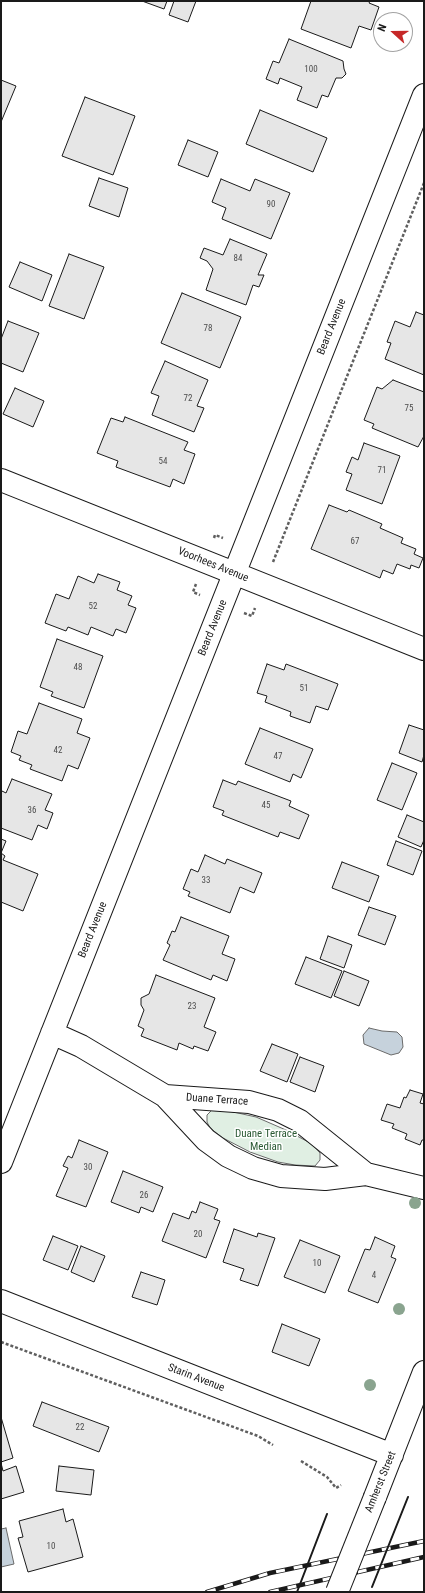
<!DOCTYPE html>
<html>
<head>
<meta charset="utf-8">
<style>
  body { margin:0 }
  #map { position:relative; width:425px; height:1593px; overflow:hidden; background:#fff; font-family:"Roboto Condensed",sans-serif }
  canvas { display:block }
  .frame { position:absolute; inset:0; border:2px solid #1a1a1a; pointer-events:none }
  .north { position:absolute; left:373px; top:12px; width:40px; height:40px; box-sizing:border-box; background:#fff; border:1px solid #a3a3a3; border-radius:50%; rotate:291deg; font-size:11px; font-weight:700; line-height:16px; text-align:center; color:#1a1a1a }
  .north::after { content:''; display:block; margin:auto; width:14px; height:18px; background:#c62828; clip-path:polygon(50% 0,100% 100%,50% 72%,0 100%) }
</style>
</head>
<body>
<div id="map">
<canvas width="425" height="1593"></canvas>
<div class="frame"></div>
<div class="north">N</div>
</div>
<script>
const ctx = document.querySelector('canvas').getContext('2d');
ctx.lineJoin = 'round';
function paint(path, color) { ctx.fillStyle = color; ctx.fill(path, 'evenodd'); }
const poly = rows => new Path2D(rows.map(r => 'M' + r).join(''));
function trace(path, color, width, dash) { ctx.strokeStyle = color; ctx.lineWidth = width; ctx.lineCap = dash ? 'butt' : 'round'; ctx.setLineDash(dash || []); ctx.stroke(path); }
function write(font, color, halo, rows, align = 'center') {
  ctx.font = font + ' "Roboto Condensed",sans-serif'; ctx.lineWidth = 3; ctx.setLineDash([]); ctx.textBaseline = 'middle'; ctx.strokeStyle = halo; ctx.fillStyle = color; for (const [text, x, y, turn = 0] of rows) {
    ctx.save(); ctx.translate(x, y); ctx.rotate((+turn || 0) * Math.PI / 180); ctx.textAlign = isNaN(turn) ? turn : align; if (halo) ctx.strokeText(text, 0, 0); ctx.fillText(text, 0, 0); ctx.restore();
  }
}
const green = poly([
  [213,1109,220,1109,256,1117,286,1130,312,1144,320,1153,320,1160,315,1166,295,1165,278,1162,250,1152,223,1138,210,1128,207,1122,207,1115,213,1109]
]);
paint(green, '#e0efe3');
trace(green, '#6a6a6a', 1);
const water = poly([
  [369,1028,382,1031,397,1032,402,1037,403,1047,399,1053,391,1055,364,1044,363,1035,369,1028],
  [6,1528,14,1564,1,1567,1,1529,6,1528]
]);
paint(water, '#c6d2dc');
trace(water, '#6a6a6a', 1);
const building = poly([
  [142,1,167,1,164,9,142,1],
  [174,1,196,1,188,22,169,15,174,1],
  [311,1,370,1,369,3,379,7,371,30,359,26,351,48,301,29,311,1],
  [289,39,343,61,344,69,346,74,342,78,336,78,328,97,322,95,317,108,297,100,302,87,280,78,278,84,266,79,273,61,279,63,289,39],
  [1,80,16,86,1,122,1,80],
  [85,97,135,116,113,175,62,156,85,97],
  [260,110,327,138,313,172,246,144,260,110],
  [188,140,218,152,208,177,178,165,188,140],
  [99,178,128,188,119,217,89,206,99,178],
  [221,179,250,191,255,179,290,193,271,239,222,219,226,208,212,202,221,179],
  [230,239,267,254,258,275,264,275,259,287,253,285,246,305,206,290,213,269,207,261,200,258,204,248,223,255,230,239],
  [69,254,104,267,84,319,49,306,69,254],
  [20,262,52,275,42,301,9,287,20,262],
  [182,293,241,317,220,368,161,343,182,293],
  [416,312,424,315,424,375,385,359,391,343,387,342,395,321,410,327,416,312],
  [8,321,39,333,23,372,1,363,1,339,8,321],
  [165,361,208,380,197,406,204,408,194,432,152,415,159,396,151,393,165,361],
  [393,380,424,392,424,436,418,447,372,428,374,424,364,420,377,387,382,389,393,380],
  [15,388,44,401,33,427,3,414,15,388],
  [125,417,188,442,184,450,195,454,184,484,173,479,170,487,116,467,118,461,97,453,111,418,123,422,125,417],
  [364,443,400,456,382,504,346,490,352,474,346,472,352,457,358,460,364,443],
  [329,505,347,512,349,510,382,524,380,528,403,538,401,543,416,549,414,554,423,558,419,568,411,565,410,569,397,564,393,574,383,570,380,578,311,549,329,505],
  [98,574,120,582,117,590,132,596,128,605,136,608,126,633,116,629,113,636,91,627,88,635,68,627,66,631,45,623,56,594,69,599,78,576,94,583,98,574],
  [57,639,103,656,84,708,51,696,53,692,40,687,57,639],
  [267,664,284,670,286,664,338,684,328,710,316,706,310,723,290,716,291,712,265,702,267,696,257,693,267,664],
  [39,703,82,719,77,733,90,738,78,769,68,765,62,781,30,769,32,765,19,760,21,756,11,752,18,731,27,734,39,703],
  [409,725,424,730,424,755,422,762,399,753,409,725],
  [260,728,313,749,301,778,293,774,290,782,245,764,260,728],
  [392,763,417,773,402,810,377,800,392,763],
  [12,779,52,794,45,810,53,813,47,829,38,825,32,840,1,828,1,794,2,791,6,793,12,779],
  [223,780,236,785,238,781,291,801,289,806,309,815,299,839,280,832,278,837,222,815,224,811,213,807,223,780],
  [407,815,424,822,424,840,421,847,398,837,407,815],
  [1,839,6,841,1,853,5,856,3,860,38,874,23,911,1,902,1,839],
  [396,841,422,851,413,875,387,865,396,841],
  [205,855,225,864,227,859,262,873,254,893,240,887,230,913,188,896,190,892,183,889,191,869,198,872,205,855],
  [342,862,379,876,369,902,332,888,342,862],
  [369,907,396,916,385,945,358,935,369,907],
  [181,917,229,936,222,954,235,959,227,981,213,975,211,980,163,960,170,945,167,943,172,931,175,932,181,917],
  [328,936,352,945,344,968,320,959,328,936],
  [306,957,342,971,331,998,295,984,306,957],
  [344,971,369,981,359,1006,334,996,344,971],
  [156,975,215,998,204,1027,216,1032,208,1051,194,1046,193,1049,179,1043,177,1050,141,1036,144,1029,138,1026,144,1010,141,1005,141,998,149,994,156,975],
  [272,1044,298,1054,287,1082,260,1071,272,1044],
  [300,1057,324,1066,315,1092,290,1082,300,1057],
  [410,1090,423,1094,420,1103,424,1104,424,1140,422,1140,420,1145,405,1139,407,1134,392,1128,394,1124,381,1120,387,1104,400,1108,404,1097,406,1098,410,1090],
  [79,1140,108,1152,86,1207,56,1196,68,1168,63,1166,68,1156,72,1158,79,1140],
  [123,1171,163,1187,153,1212,141,1207,139,1213,111,1202,123,1171],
  [200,1202,218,1209,214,1219,220,1221,206,1258,162,1241,173,1213,189,1219,192,1211,196,1213,200,1202],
  [234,1229,257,1237,258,1233,275,1238,258,1286,240,1280,244,1269,223,1262,234,1229],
  [53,1236,78,1246,68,1270,43,1260,53,1236],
  [375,1237,395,1246,391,1257,396,1259,378,1303,348,1291,365,1249,370,1250,375,1237],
  [300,1240,340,1256,325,1293,284,1277,300,1240],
  [81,1246,105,1256,94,1282,71,1272,81,1246],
  [141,1272,165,1280,157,1305,132,1297,141,1272],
  [282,1324,320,1339,309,1366,272,1352,282,1324],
  [42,1402,109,1427,99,1452,33,1426,42,1402],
  [1,1417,13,1458,1,1462,1,1417],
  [1,1463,3,1471,16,1466,24,1492,1,1499,1,1463],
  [59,1466,94,1470,91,1495,56,1491,59,1466],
  [63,1509,66,1522,73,1519,83,1557,28,1572,18,1538,23,1537,19,1521,63,1509]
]);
paint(building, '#e6e6e6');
trace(building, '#1a1a1a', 1);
const minor = poly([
  [1,480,424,649],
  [52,1033,81,1046,165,1096,206,1140,228,1156,253,1168,281,1176,325,1179,366,1174],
  [165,1096,249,1102,278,1110,300,1121,366,1174,424,1188],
  [1,1162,424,95]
]);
const tertiary = poly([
  [1,1301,392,1455],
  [375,1497,424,1372]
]);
trace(minor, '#1a1a1a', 24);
trace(tertiary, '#1a1a1a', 24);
trace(poly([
  [214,538,215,535,223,538],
  [273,562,424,183],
  [196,584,193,592,200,595],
  [244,613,252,616,255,608],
  [1,1342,258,1436,273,1445],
  [301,1461,327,1477,336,1488,341,1485]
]), '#5f5f5f', 2.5, [3, 2]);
trace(minor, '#fff', 22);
trace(tertiary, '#fff', 22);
const rail = poly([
  [207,1592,270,1573,424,1541],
  [270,1592,424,1557]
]);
trace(rail, '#1a1a1a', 4.5);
trace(rail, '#fff', 3, [9]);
const tertiaryBridge = poly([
  [337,1592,375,1497]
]);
trace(tertiaryBridge, '#1a1a1a', 24, []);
trace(tertiaryBridge, '#fff', 22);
trace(poly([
  [372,1587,408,1497],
  [297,1592,327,1514]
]), '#1a1a1a', 2);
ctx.fillStyle = '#8aa48f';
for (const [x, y] of [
  [415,1203],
  [399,1309],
  [370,1385]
]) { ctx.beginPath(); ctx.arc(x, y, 6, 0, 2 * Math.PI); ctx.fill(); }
write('9px', '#4d4d4d', null, [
  ["100",311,70],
  ["90",271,205],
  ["84",238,259],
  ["78",208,329],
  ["72",188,399],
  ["75",409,409],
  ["54",163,462],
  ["71",382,471],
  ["67",355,542],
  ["52",93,607],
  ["48",78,668],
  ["51",304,689],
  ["42",58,751],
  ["47",278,757],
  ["45",266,806],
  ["36",32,811],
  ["33",206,881],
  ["23",192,1007],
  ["30",88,1168],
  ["26",144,1196],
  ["20",198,1235],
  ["10",317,1264],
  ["4",374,1276],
  ["22",80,1428],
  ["10",51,1547]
]);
write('11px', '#1a1a1a', '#fff', [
  ["Beard Avenue",332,327,-68],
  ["Voorhees Avenue",213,565,22],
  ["Beard Avenue",213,628,-68],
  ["Beard Avenue",93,930,-68],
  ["Duane Terrace",217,1100,4],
  ["Starin Avenue",196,1378,21],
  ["Amherst Street",381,1482,-68]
]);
write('11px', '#2b5a34', '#fff', [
  ["Duane Terrace",266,1134],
  ["Median",266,1147]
]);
</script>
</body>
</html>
